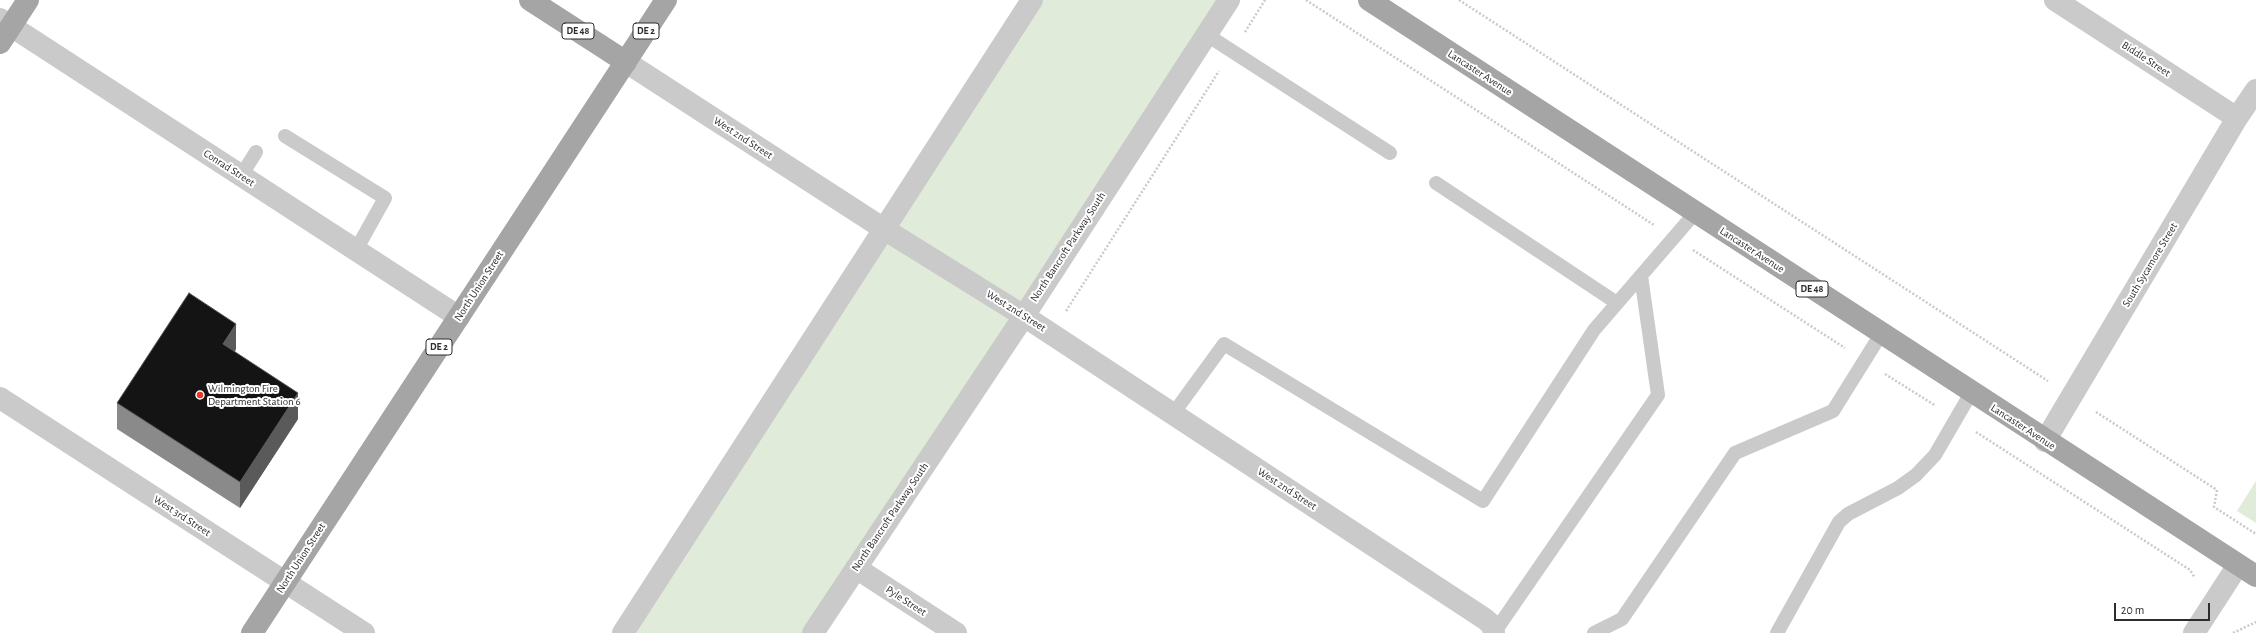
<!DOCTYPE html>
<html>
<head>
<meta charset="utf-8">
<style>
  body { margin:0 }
  #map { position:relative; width:2256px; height:633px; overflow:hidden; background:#fff; font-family:"Alegreya Sans",sans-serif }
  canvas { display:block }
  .scale { position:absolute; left:2114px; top:603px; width:96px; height:18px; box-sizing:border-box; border:2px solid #2d2d2d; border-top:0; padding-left:5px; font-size:12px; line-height:14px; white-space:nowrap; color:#2d2d2d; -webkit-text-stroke:3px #fff; paint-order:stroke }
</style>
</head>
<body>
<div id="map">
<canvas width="2256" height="633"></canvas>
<div class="scale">20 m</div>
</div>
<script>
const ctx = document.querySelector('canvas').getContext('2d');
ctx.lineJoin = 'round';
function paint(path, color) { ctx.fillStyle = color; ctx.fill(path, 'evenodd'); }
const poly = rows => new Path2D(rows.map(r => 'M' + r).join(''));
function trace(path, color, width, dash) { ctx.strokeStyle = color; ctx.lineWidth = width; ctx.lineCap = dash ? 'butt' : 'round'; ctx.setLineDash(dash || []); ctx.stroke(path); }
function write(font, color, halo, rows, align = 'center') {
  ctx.font = font + ' "Alegreya Sans",sans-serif'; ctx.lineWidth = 4; ctx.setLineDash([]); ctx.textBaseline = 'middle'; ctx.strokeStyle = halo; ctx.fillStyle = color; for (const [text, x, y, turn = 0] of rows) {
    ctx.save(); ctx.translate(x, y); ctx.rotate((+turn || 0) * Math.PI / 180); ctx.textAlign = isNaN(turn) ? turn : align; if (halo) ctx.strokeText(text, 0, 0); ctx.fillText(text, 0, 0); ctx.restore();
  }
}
paint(poly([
  [1032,0,1229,0,813,633,623,633],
  [2256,481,2256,523,2237,511]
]), '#e0ebd9');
trace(poly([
  [1306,0,1654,225],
  [1459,0,2048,381],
  [1245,32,1265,0],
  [1693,250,1845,348],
  [1066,311,1219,71],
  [1885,374,1936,406],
  [2096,412,2217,490,2214,507,2256,534],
  [1976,432,2190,570,2195,578],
  [2233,633,2256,622]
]), '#cacaca', 2.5, [2, 2]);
trace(poly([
  [1207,35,1390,153],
  [285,136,385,198,356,250],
  [241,176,256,152],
  [1436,183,1617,303],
  [1173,414,1224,344,1483,501,1594,330,1695,213],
  [1494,633,1658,395,1641,276],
  [1594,633,1622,619,1735,453,1833,411,1881,334],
  [1777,633,1839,522,1848,514,1898,488,1916,475,1935,455,1971,393]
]), '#cacaca', 14);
trace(poly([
  [2055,0,2237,118],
  [0,19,459,317],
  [626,62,884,229,1024,316,1485,619,1492,625,1494,633],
  [0,398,364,633],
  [2045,441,2237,118,2256,90],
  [856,568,956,633],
  [623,633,1032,0],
  [813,633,1024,316,1229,0],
  [2194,633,2238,565]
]), '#cacaca', 22);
trace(poly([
  [530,0,626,62],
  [1369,0,2256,576],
  [0,43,28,0],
  [252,633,666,0]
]), '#a5a5a5', 22);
paint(poly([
  [236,349,235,352,298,419,240,508,117,429,117,403]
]), '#8a8a8a');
paint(poly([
  [236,324,236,349,223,370,223,344],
  [298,393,298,419,240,508,240,482]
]), '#5a5a5a');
const building = poly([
  [189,293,236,324,223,344,298,393,240,482,117,403,189,293]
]);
paint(building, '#141414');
trace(building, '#5a5a5a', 1);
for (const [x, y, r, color] of [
  [200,395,4,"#e8382a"]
]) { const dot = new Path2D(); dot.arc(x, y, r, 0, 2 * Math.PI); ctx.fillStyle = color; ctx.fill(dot); trace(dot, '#fff', 1.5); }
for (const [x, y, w] of [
  [578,31,32],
  [646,31,26],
  [1812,289,32],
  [439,347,26]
]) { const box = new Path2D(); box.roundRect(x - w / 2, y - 8, w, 16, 3); ctx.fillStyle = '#fff'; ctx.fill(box); trace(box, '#2d2d2d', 1); }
write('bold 10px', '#2d2d2d', null, [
  ["DE 48",578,31],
  ["DE 2",646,31],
  ["DE 48",1812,289],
  ["DE 2",439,347]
]);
write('11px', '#2d2d2d', '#fff', [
  ["Biddle Street",2146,59,33],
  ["Lancaster Avenue",1480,73,33],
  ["West 2nd Street",743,138,33],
  ["Conrad Street",229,168,33],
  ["North Bancroft Parkway South",1068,247,-57],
  ["Lancaster Avenue",1752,250,33],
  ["South Sycamore Street",2150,265,-59],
  ["North Union Street",479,286,-57],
  ["West 2nd Street",1016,311,32],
  ["Lancaster Avenue",2023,427,33],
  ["West 2nd Street",1287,489,33],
  ["West 3rd Street",182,516,33],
  ["North Bancroft Parkway South",890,517,-56],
  ["North Union Street",301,558,-57],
  ["Pyle Street",906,601,33]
]);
write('11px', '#2d2d2d', '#fff', [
  ["Wilmington Fire",208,389],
  ["Department Station 6",208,402]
], 'left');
</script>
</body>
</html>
